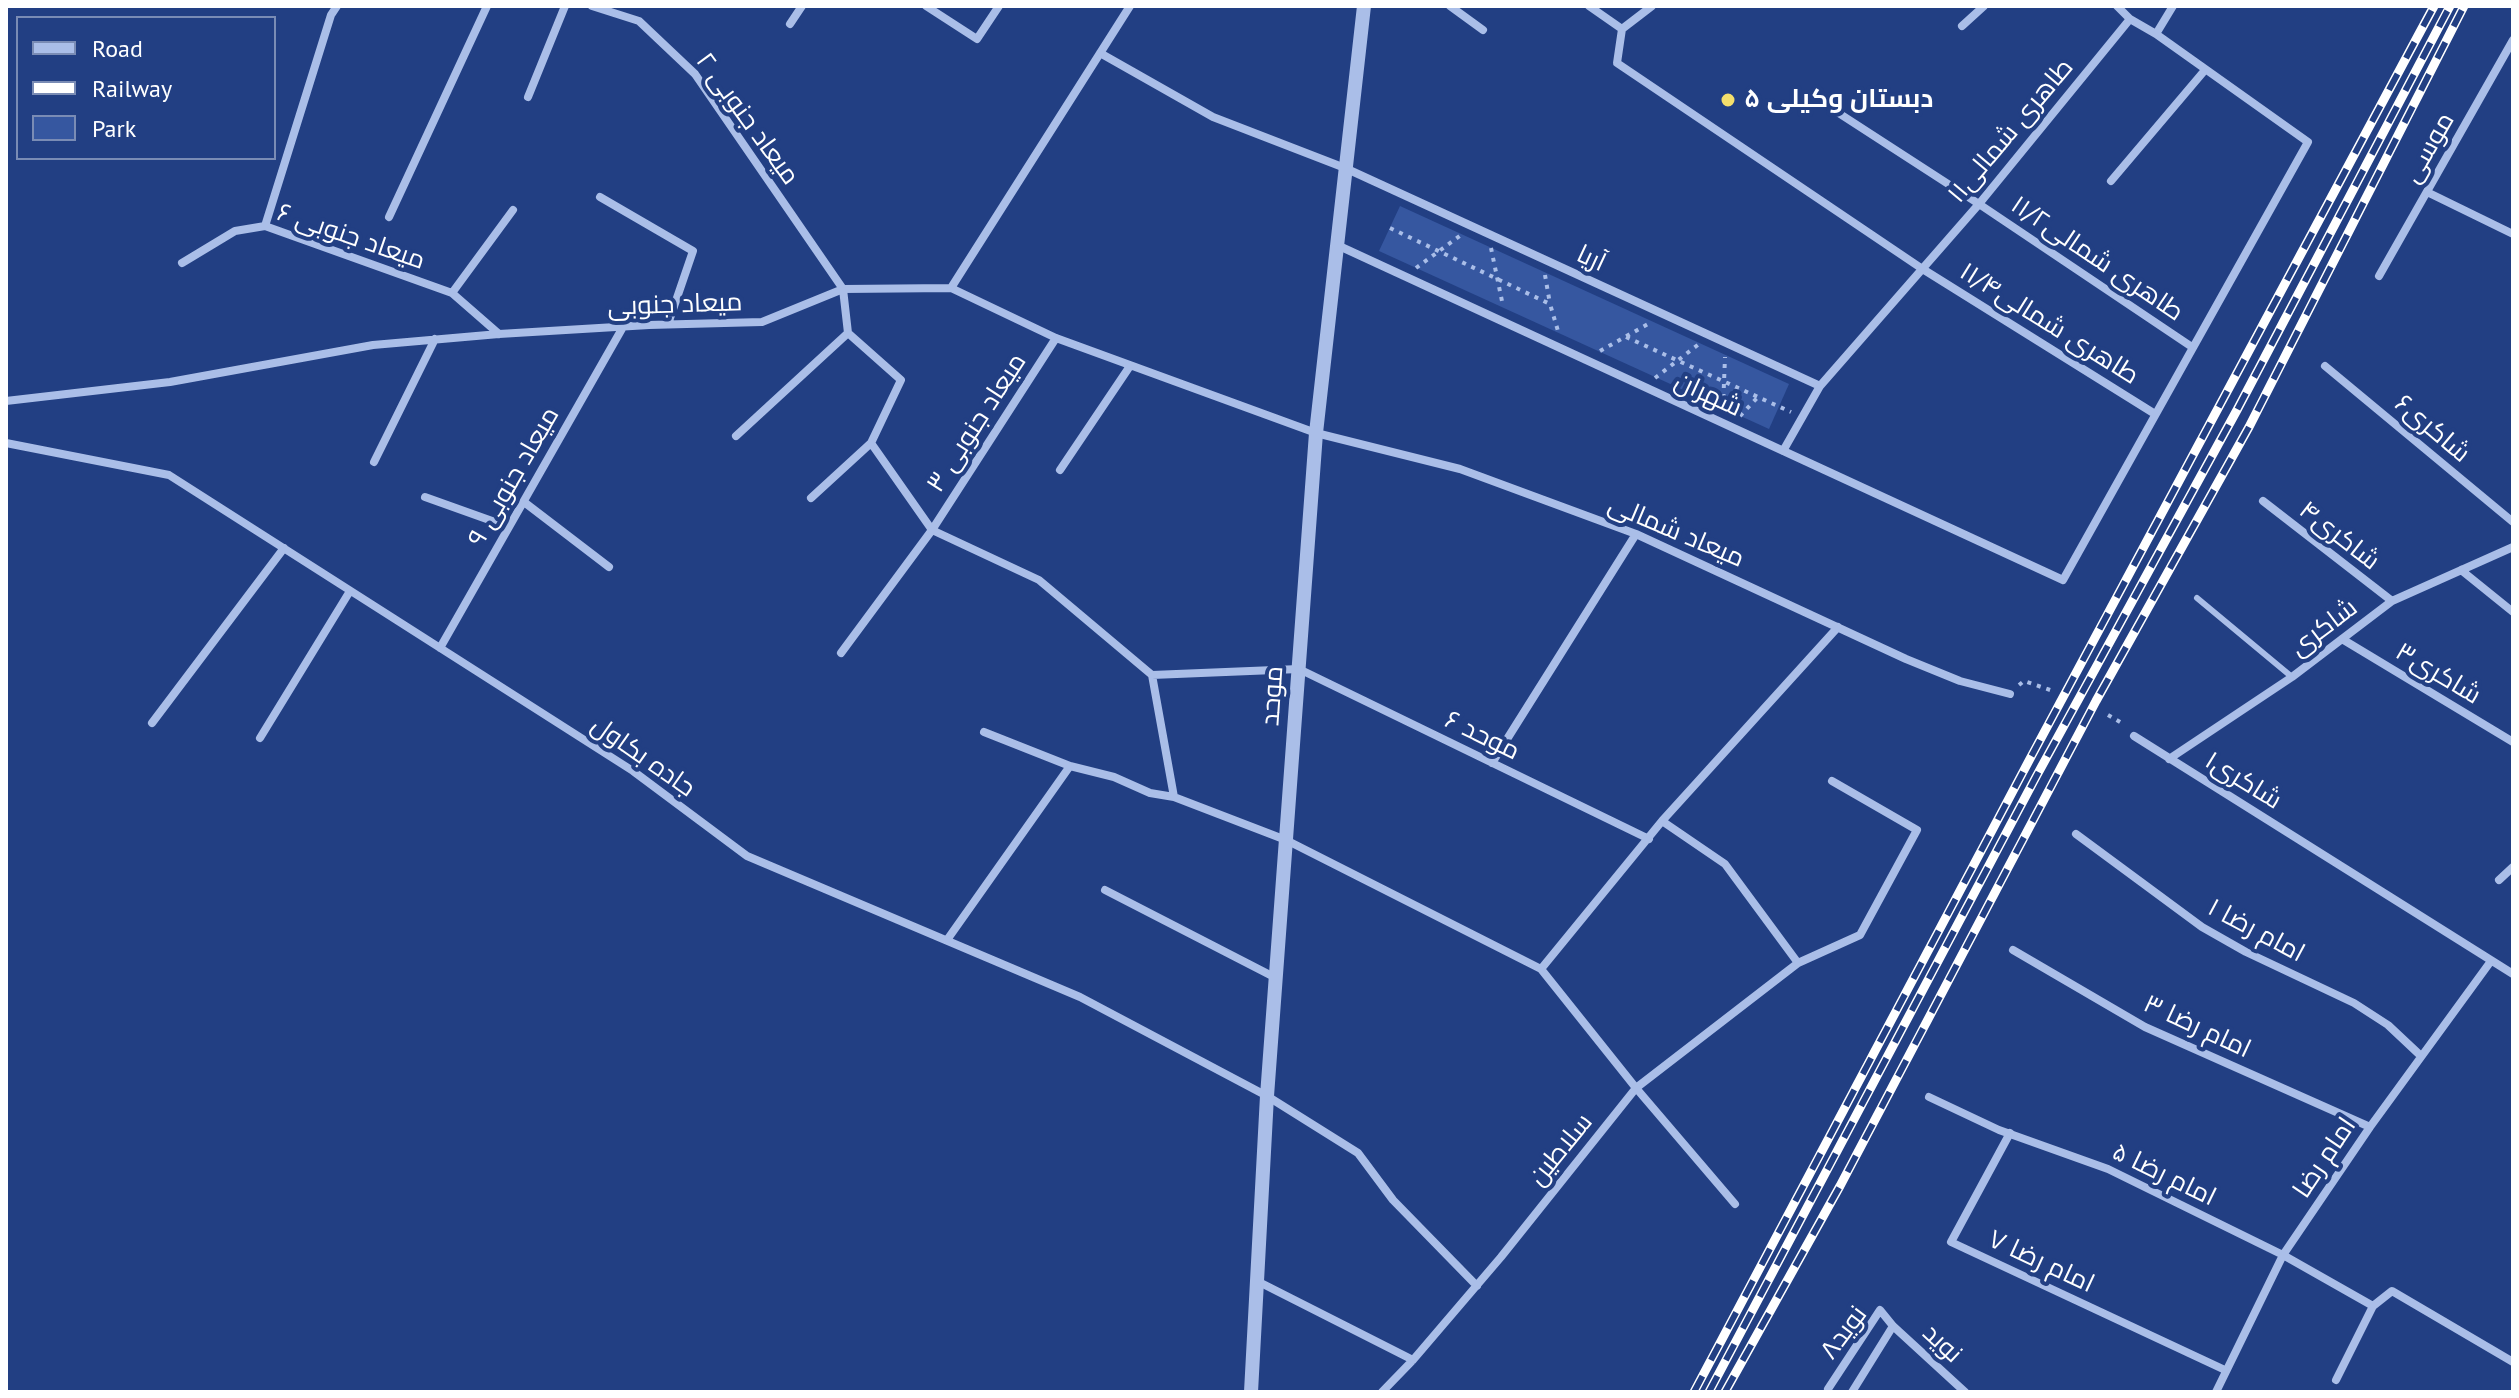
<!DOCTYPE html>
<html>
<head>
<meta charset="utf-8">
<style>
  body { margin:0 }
  #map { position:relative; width:2519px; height:1398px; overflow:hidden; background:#223f83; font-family:"PT Sans",sans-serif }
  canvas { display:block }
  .frame { position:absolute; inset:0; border:8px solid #fff; pointer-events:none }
  .legend { position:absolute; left:16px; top:16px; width:260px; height:144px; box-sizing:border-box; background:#223f83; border:2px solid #7a8cb5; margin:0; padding:10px 14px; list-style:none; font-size:24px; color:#fff }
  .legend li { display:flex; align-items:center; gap:16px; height:40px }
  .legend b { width:40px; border:2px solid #7a8cb5 }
</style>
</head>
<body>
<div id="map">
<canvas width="2519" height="1398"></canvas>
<div class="frame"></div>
<ul class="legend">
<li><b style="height:10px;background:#aabee8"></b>Road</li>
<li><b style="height:10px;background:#fff"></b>Railway</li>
<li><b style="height:22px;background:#3657a0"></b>Park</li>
</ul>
</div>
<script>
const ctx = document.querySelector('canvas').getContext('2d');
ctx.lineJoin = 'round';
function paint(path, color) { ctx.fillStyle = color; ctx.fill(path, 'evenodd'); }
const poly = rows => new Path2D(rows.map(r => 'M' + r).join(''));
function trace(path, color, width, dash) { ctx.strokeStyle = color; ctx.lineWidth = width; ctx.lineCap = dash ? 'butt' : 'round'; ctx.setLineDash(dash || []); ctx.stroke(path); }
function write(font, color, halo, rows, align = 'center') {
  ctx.font = font + ' "PT Sans",Cairo,sans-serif'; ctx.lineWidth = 8; ctx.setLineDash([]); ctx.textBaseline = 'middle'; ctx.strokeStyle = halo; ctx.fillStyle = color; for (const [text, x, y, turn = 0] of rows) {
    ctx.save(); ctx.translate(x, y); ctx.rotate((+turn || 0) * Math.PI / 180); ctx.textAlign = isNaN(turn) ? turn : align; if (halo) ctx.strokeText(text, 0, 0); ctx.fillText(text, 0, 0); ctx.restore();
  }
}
paint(poly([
  [1400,206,1789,384,1769,429,1379,251]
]), '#3657a0');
trace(poly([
  [1390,228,1550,304,1558,331],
  [1491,248,1503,306],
  [1416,268,1461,235],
  [1545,275,1550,304],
  [1626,337,1791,412],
  [1600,351,1648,324],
  [1655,378,1699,344],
  [1723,408,1725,357],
  [1740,416,1758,397],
  [2019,685,2024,681,2053,691],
  [2108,715,2125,725]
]), '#aabee8', 4, [4, 6]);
trace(poly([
  [2197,598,2292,677]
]), '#aabee8', 6);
trace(poly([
  [592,6,639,21,695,74,843,289,848,333,901,380,871,443,932,530,1039,580,1152,675,1174,797,1286,840,1541,969,1662,821,1838,627],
  [926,6,977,39,999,6],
  [1450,6,1483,30],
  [1589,6,1622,29],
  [1652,6,1622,29,1617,63,1921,268,2155,414],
  [790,24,802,6],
  [1962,26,1984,6],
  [2156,34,2173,6],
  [1100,53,1213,117,1345,168,1820,386],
  [528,97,565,6],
  [1820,101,1979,204,2192,347],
  [2111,181,2205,70],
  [2427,192,2513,234],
  [600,197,693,251,668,324],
  [389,217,487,6],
  [265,226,331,15,337,6],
  [1337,245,2063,580,2308,142,2156,34,2130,19,2117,6],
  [182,263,235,231,265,226,452,293,499,334],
  [2379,276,2513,40],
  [951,288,1130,6],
  [452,293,513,210],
  [2325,366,2513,522],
  [6,401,170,382,373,345,499,334,649,325,762,322,843,289,951,288,1056,338,1316,433,1460,469,1636,534,1906,659,1960,681,2010,694],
  [736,436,848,333],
  [6,443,169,475,633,771,747,856,1080,997,1267,1096,1358,1153,1393,1200,1477,1286],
  [1783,451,1820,386,1979,204,2130,19],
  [374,462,435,339],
  [1060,470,1130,366],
  [425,497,509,527],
  [811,498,871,443],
  [2263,501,2392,601],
  [524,502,609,567],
  [2461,570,2513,612],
  [2342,639,2513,742],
  [440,648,623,327],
  [841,653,932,530,1056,338],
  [1152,675,1299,669,1649,839],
  [152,723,284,548],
  [984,732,1070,766,1114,777,1150,793,1174,797],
  [2134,736,2513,974],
  [260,738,350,591],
  [2169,759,2292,677,2392,601,2513,547],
  [1492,763,1636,534],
  [1662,821,1725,864,1798,963],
  [2076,834,2202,927,2246,952,2354,1003,2388,1025,2421,1056],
  [2499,880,2513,867],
  [1105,890,1276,978],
  [947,940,1070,766],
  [2013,950,2145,1027,2370,1127],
  [1541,969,1636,1088,1735,1204],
  [1929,1097,1999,1130,2108,1169,2283,1255,2373,1306],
  [2010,1133,1951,1242,2225,1370],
  [1257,1281,1413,1360],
  [2336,1380,2373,1306,2392,1291,2513,1362],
  [1828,1389,1880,1310,1893,1326,1965,1392],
  [1382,1392,1413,1360,1501,1257,1636,1088,1798,963,1860,935,1917,830,1832,781],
  [1852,1392,1893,1326],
  [2216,1392,2283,1255,2370,1127,2491,961]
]), '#aabee8', 8);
trace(poly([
  [1251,1392,1267,1096,1316,433,1364,6]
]), '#aabee8', 14);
const rail = poly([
  [1694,1392,2032,755,2434,6],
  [1709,1392,2037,775,2237,410,2450,6],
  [1725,1392,1840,1186,2096,701,2249,427,2464,6]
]);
trace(rail, '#fff', 9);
trace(rail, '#223f83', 6, [18]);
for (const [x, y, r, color] of [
  [1728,100,8,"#f4df6c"]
]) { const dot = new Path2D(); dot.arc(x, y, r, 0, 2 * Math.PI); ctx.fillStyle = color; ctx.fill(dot); trace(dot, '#223f83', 3); }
write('bold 26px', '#fff', '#223f83', [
  ["دبستان وکیلی ۵",1744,100]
], 'left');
write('26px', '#fff', '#223f83', [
  ["میعاد جنوبی ۲",747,119,54],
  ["طاهری شمالی۱۱",2011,131,-50],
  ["موسی",2429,148,-60],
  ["میعاد جنوبی ۶",351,237,19],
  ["آریا",1591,259,25],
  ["طاهری شمالی۱۱/۲",2097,259,34],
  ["میعاد جنوبی",675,305,-2],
  ["طاهری شمالی۱۱/۴",2049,324,32],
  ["شهران",1708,395,25],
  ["میعاد جنوبی ۳",977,423,-57],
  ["شاکری۶",2432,429,40],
  ["میعاد جنوبی ۹",514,477,-60],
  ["میعاد شمالی",1676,532,23],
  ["شاکری۴",2339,536,38],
  ["شاکری",2324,628,-37],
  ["شاکری۳",2438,674,31],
  ["موحد",1273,696,-86],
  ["موحد ۶",1482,736,26],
  ["جاده بکاول",643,757,35],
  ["شاکری۱",2243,781,32],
  ["امام رضا ۱",2256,931,28],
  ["امام رضا ۳",2197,1027,25],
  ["سلاطین",1561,1150,-51],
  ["امام رضا",2325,1158,-56],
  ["امام رضا ۵",2164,1175,26],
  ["امام رضا ۷",2041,1262,25],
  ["نوید۸",1844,1333,-53],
  ["نوید",1942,1344,43]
]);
</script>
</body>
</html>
